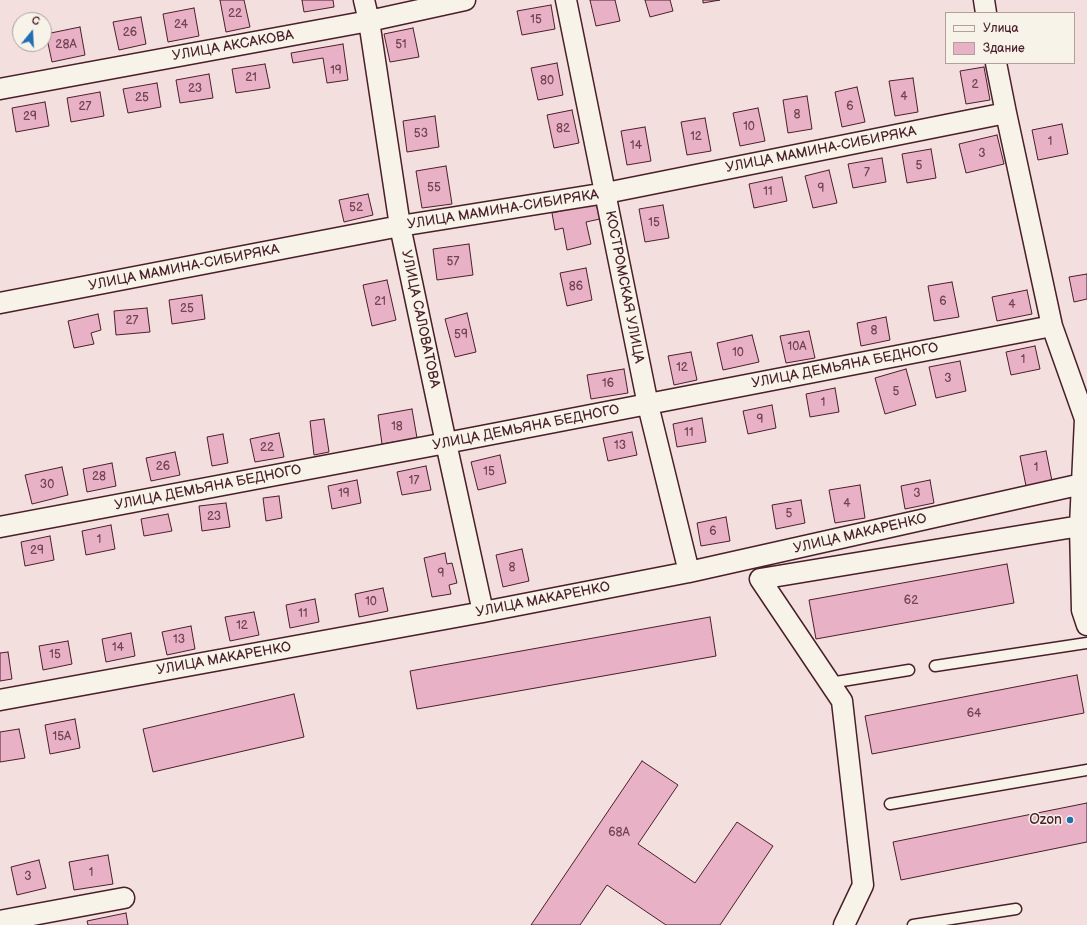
<!DOCTYPE html>
<html>
<head>
<meta charset="utf-8">
<style>
  body { margin:0 }
  #map { position:relative; width:1087px; height:925px; overflow:hidden; background:#f3dfde; font-family:"Balsamiq Sans",sans-serif }
  canvas { display:block }
  .legend { position:absolute; left:945px; top:12px; width:130px; height:52px; box-sizing:border-box; background:#f7f3e8; border:1px solid #b29e9c; margin:0; padding:5px 7px; list-style:none; font-size:12px; color:#4a1f2b }
  .legend li { display:flex; align-items:center; gap:8px; height:20px }
  .legend b { width:20px; border:1px solid #b29e9c }
  .north { position:absolute; left:12px; top:12px; width:40px; height:40px; box-sizing:border-box; background:#f7f3e8; border:1px solid #b29e9c; border-radius:50%; rotate:18deg; font-size:11px; font-weight:700; line-height:16px; text-align:center; color:#4a1f2b }
  .north::after { content:''; display:block; margin:auto; width:14px; height:18px; background:#1f6fb2; clip-path:polygon(50% 0,100% 100%,50% 72%,0 100%) }
</style>
</head>
<body>
<div id="map">
<canvas width="1087" height="925"></canvas>
<ul class="legend">
<li><b style="height:5px;background:#f7f3e8"></b>Улица</li>
<li><b style="height:11px;background:#e9b1c6"></b>Здание</li>
</ul>
<div class="north">С</div>
</div>
<script>
const ctx = document.querySelector('canvas').getContext('2d');
ctx.lineJoin = 'round';
function paint(path, color) { ctx.fillStyle = color; ctx.fill(path, 'evenodd'); }
const poly = rows => new Path2D(rows.map(r => 'M' + r).join(''));
function trace(path, color, width, dash) { ctx.strokeStyle = color; ctx.lineWidth = width; ctx.lineCap = dash ? 'butt' : 'round'; ctx.setLineDash(dash || []); ctx.stroke(path); }
function write(font, color, halo, rows, align = 'center') {
  ctx.font = font + ' "Balsamiq Sans",sans-serif'; ctx.lineWidth = 3; ctx.setLineDash([]); ctx.textBaseline = 'middle'; ctx.strokeStyle = halo; ctx.fillStyle = color; for (const [text, x, y, turn = 0] of rows) {
    ctx.save(); ctx.translate(x, y); ctx.rotate((+turn || 0) * Math.PI / 180); ctx.textAlign = isNaN(turn) ? turn : align; if (halo) ctx.strokeText(text, 0, 0); ctx.fillText(text, 0, 0); ctx.restore();
  }
}
const building = poly([
  [220,0,244,0,250,27,226,32,220,0],
  [302,0,333,0,334,7,304,12,302,0],
  [590,0,615,0,620,21,596,26,590,0],
  [645,0,670,0,673,11,650,17,645,0],
  [703,0,720,0,703,3,703,0],
  [551,5,555,29,522,35,517,11,551,5],
  [194,8,199,36,168,42,163,14,194,8],
  [141,17,146,44,119,50,113,22,141,17],
  [80,27,85,55,52,62,46,34,80,27],
  [413,28,419,57,390,62,384,34,413,28],
  [343,44,348,80,327,83,323,58,293,63,291,53,343,44],
  [557,63,563,95,538,100,531,68,557,63],
  [265,64,270,88,236,93,232,69,265,64],
  [984,67,990,100,966,104,960,71,984,67],
  [209,74,213,98,180,103,176,80,209,74],
  [913,78,918,112,895,116,889,81,913,78],
  [157,83,161,107,128,113,123,89,157,83],
  [857,87,865,122,842,127,835,92,857,87],
  [100,92,104,116,71,122,67,98,100,92],
  [807,96,812,129,788,133,783,100,807,96],
  [45,102,49,126,16,132,12,108,45,102],
  [758,108,765,141,740,146,733,113,758,108],
  [572,110,579,143,554,148,547,115,572,110],
  [435,116,439,147,407,152,403,121,435,116],
  [705,118,711,151,687,155,681,122,705,118],
  [1062,124,1068,154,1038,160,1032,130,1062,124],
  [645,127,651,161,627,165,621,131,645,127],
  [997,135,1004,164,966,173,959,144,997,135],
  [931,149,936,178,907,183,902,154,931,149],
  [882,158,886,182,853,188,848,164,882,158],
  [446,166,452,204,422,208,416,171,446,166],
  [829,170,837,203,813,208,805,176,829,170],
  [782,177,787,201,754,208,749,184,782,177],
  [368,194,373,215,344,222,339,200,368,194],
  [596,203,600,219,586,222,591,244,567,250,563,228,555,230,552,213,596,203],
  [663,205,669,238,645,242,639,209,663,205],
  [469,244,473,275,437,280,433,249,469,244],
  [586,268,592,300,567,306,560,273,586,268],
  [1087,274,1087,299,1074,302,1069,277,1087,274],
  [387,280,396,320,372,326,363,285,387,280],
  [952,282,959,317,934,321,928,286,952,282],
  [1027,290,1032,314,997,321,992,297,1027,290],
  [202,295,205,319,172,324,169,300,202,295],
  [147,308,150,332,116,335,114,311,147,308],
  [467,313,476,352,455,357,445,319,467,313],
  [98,314,101,330,91,333,94,344,74,348,68,321,98,314],
  [886,317,890,340,861,346,857,323,886,317],
  [809,331,815,358,786,363,780,336,809,331],
  [752,335,759,362,723,370,717,343,752,335],
  [1035,346,1040,369,1011,375,1006,352,1035,346],
  [691,352,697,380,674,385,668,356,691,352],
  [960,361,966,391,936,398,929,367,960,361],
  [624,369,628,393,591,399,587,375,624,369],
  [906,369,916,405,885,414,875,378,906,369],
  [835,388,839,412,810,417,806,394,835,388],
  [772,405,776,428,748,434,743,411,772,405],
  [412,409,417,438,382,444,378,415,412,409],
  [702,418,706,442,677,447,673,424,702,418],
  [324,419,329,452,314,455,310,421,324,419],
  [632,432,637,455,608,461,603,438,632,432],
  [279,433,284,457,255,462,250,439,279,433],
  [223,434,228,463,212,466,207,437,223,434],
  [1046,451,1052,481,1026,486,1020,456,1046,451],
  [175,452,180,475,151,481,146,458,175,452],
  [500,455,506,483,478,490,471,462,500,455],
  [112,463,116,486,87,492,83,469,112,463],
  [426,466,431,490,402,495,397,472,426,466],
  [62,467,68,495,32,504,25,475,62,467],
  [357,480,361,503,332,509,328,486,357,480],
  [930,480,934,503,905,509,901,486,930,480],
  [860,485,865,518,835,523,829,490,860,485],
  [279,496,282,518,266,521,263,498,279,496],
  [801,500,805,523,776,529,772,505,801,500],
  [226,503,230,527,202,531,199,506,226,503],
  [168,514,172,531,144,536,141,519,168,514],
  [726,517,730,541,701,546,697,523,726,517],
  [111,525,115,549,86,555,82,531,111,525],
  [50,536,54,560,25,566,21,542,50,536],
  [522,549,529,581,503,587,496,555,522,549],
  [445,553,447,564,452,563,457,583,449,585,451,594,432,597,424,558,445,553],
  [1007,564,1014,603,816,639,809,600,1007,564],
  [383,588,388,611,359,617,355,594,383,588],
  [315,599,319,622,290,628,286,605,315,599],
  [254,612,259,635,230,641,225,617,254,612],
  [710,617,716,656,417,709,410,671,710,617],
  [191,626,195,649,167,655,162,632,191,626],
  [131,633,135,656,106,662,102,639,131,633],
  [68,641,72,664,43,670,39,646,68,641],
  [8,652,12,679,0,681,0,653,8,652],
  [1077,675,1084,713,872,754,865,716,1077,675],
  [294,694,304,737,153,772,143,729,294,694],
  [75,719,80,748,50,754,45,725,75,719],
  [19,729,25,758,0,762,0,732,19,729],
  [642,761,678,785,638,844,695,883,737,822,773,846,720,925,666,925,607,885,580,925,531,925,642,761],
  [1087,803,1087,842,901,880,893,842,1087,803],
  [108,855,113,884,74,890,69,862,108,855],
  [39,860,46,888,17,895,11,867,39,860],
  [126,913,128,925,88,925,87,921,126,913]
]);
paint(building, '#e9b1c6');
trace(building, '#4a1f2b', 1);
const service = poly([
  [935,666,1087,643],
  [830,683,909,670],
  [890,804,1087,770],
  [913,925,1016,909]
]);
const minor = poly([
  [364,0,369,21,400,226,446,443,483,612],
  [566,0,648,405,689,572],
  [984,0,986,13],
  [996,63,1006,113,1052,326,1085,419,1080,526,1082,610,1087,625],
  [0,89,369,21,465,0],
  [0,303,400,226,606,193,1006,113],
  [0,527,446,443,1052,326],
  [0,700,483,612,689,572,1082,484],
  [0,921,124,898],
  [844,925,863,885,842,701,760,579,1080,526]
]);
trace(service, '#4a1f2b', 13);
trace(minor, '#4a1f2b', 23);
trace(service, '#f7f3e8', 10);
trace(minor, '#f7f3e8', 20);
for (const [x, y, r, color] of [
  [1070,820,4,"#1f6fb2"]
]) { const dot = new Path2D(); dot.arc(x, y, r, 0, 2 * Math.PI); ctx.fillStyle = color; ctx.fill(dot); trace(dot, '#f7f3e8', 1.5); }
write('12px', '#724452', null, [
  ["22",235,14],
  ["15",536,20],
  ["24",181,25],
  ["26",130,33],
  ["28А",66,45],
  ["51",401,45],
  ["19",336,71],
  ["21",251,78],
  ["80",547,81],
  ["2",975,85],
  ["23",195,89],
  ["4",904,97],
  ["25",142,98],
  ["27",85,107],
  ["6",850,107],
  ["8",797,115],
  ["29",30,117],
  ["10",749,127],
  ["82",563,129],
  ["53",421,134],
  ["12",696,137],
  ["1",1050,142],
  ["14",636,146],
  ["3",982,154],
  ["5",919,166],
  ["7",867,173],
  ["55",434,188],
  ["9",821,189],
  ["11",768,192],
  ["52",356,208],
  ["15",654,223],
  ["57",453,262],
  ["86",576,287],
  ["21",380,302],
  ["6",943,302],
  ["4",1012,305],
  ["25",187,309],
  ["27",132,321],
  ["8",874,331],
  ["59",461,335],
  ["10А",797,347],
  ["10",738,353],
  ["1",1023,360],
  ["12",682,368],
  ["3",948,379],
  ["16",608,384],
  ["5",896,392],
  ["1",823,403],
  ["9",760,420],
  ["18",397,427],
  ["11",689,433],
  ["13",620,446],
  ["22",267,448],
  ["26",163,467],
  ["1",1036,468],
  ["15",489,472],
  ["28",99,477],
  ["17",414,481],
  ["30",47,485],
  ["19",344,494],
  ["3",917,494],
  ["4",847,504],
  ["5",789,514],
  ["23",214,517],
  ["6",713,532],
  ["1",99,540],
  ["29",37,551],
  ["8",512,568],
  ["9",441,574],
  ["62",911,601],
  ["10",371,602],
  ["11",303,614],
  ["12",242,626],
  ["13",179,640],
  ["14",118,648],
  ["15",55,655],
  ["64",974,714],
  ["15А",62,737],
  ["68А",619,833],
  ["1",91,873],
  ["3",28,877]
]);
write('14px', '#4a1f2b', '#f7f3e8', [
  ["УЛИЦА АКСАКОВА",233,46,-10],
  ["УЛИЦА МАМИНА-СИБИРЯКА",821,150,-11],
  ["УЛИЦА МАМИНА-СИБИРЯКА",503,210,-9],
  ["УЛИЦА МАМИНА-СИБИРЯКА",184,268,-11],
  ["КОСТРОМСКАЯ УЛИЦА",624,287,79],
  ["УЛИЦА САЛОВАТОВА",420,319,78],
  ["УЛИЦА ДЕМЬЯНА БЕДНОГО",845,366,-11],
  ["УЛИЦА ДЕМЬЯНА БЕДНОГО",526,428,-11],
  ["УЛИЦА ДЕМЬЯНА БЕДНОГО",208,488,-11],
  ["УЛИЦА МАКАРЕНКО",860,534,-13],
  ["УЛИЦА МАКАРЕНКО",543,600,-11],
  ["УЛИЦА МАКАРЕНКО",224,659,-10]
]);
write('14px', '#4a1f2b', '#f7f3e8', [
  ["Ozon",1062,820]
], 'right');
</script>
</body>
</html>
